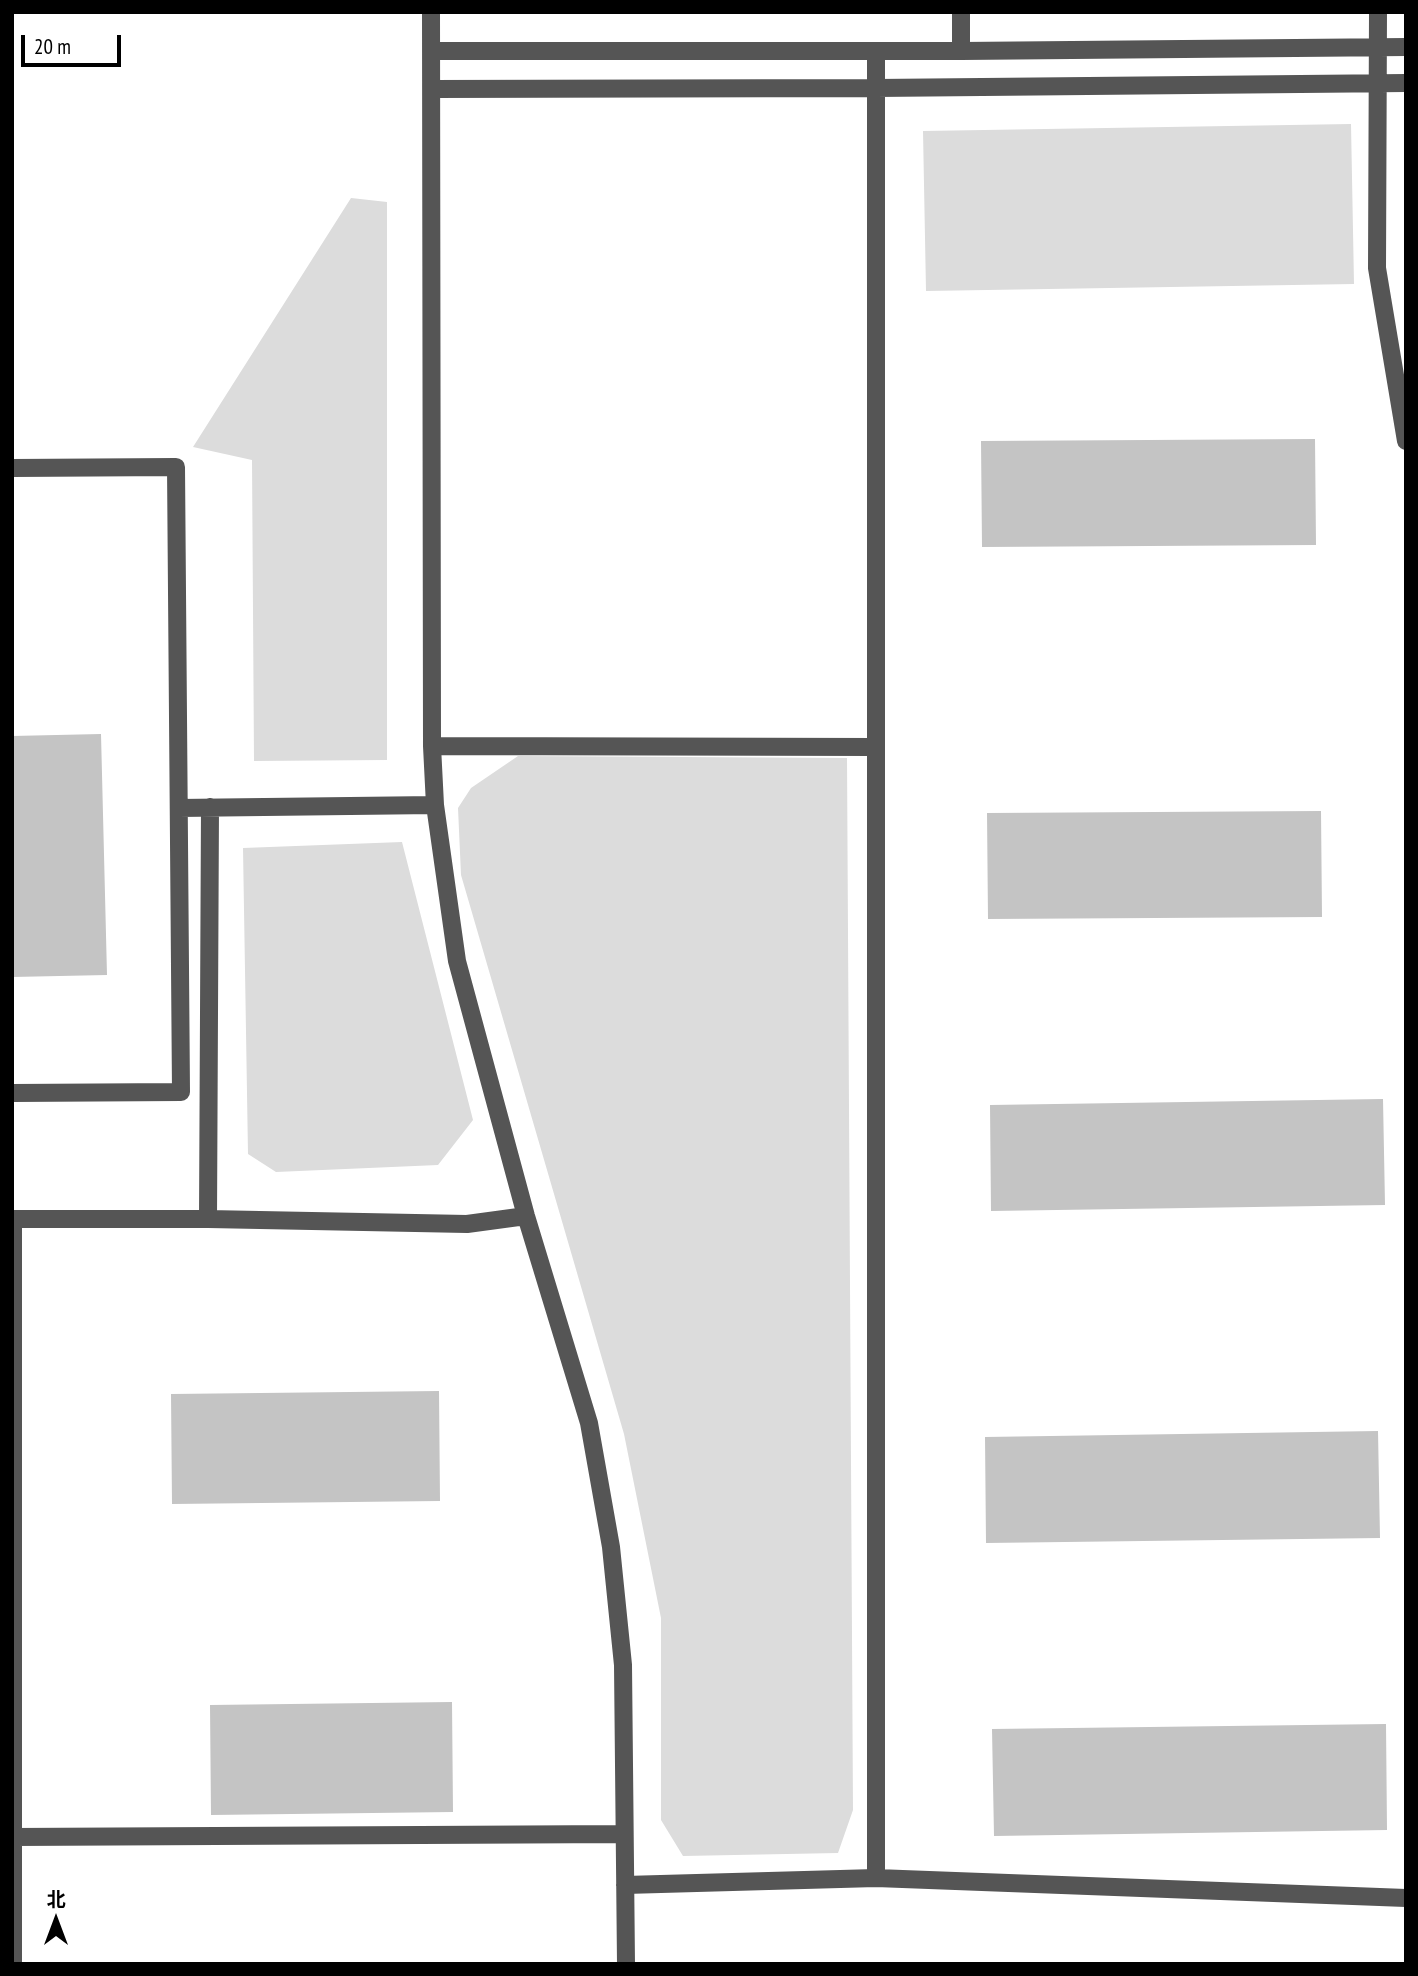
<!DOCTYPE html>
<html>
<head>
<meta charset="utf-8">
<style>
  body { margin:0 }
  #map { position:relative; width:1418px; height:1976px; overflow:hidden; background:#fff; font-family:"PT Sans Narrow","Noto Sans SC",sans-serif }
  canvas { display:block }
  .frame { position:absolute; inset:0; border:14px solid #000; pointer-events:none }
  .north { position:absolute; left:21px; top:1885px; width:70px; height:70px; -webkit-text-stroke:5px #fff; paint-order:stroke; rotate:0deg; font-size:19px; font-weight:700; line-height:28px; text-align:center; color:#000 }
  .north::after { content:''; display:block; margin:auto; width:24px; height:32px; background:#000; clip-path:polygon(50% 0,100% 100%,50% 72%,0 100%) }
  .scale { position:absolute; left:21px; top:35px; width:100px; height:32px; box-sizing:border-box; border:4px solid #000; border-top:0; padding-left:9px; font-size:21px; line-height:24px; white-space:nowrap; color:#000; -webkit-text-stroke:5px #fff; paint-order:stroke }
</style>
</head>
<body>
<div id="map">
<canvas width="1418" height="1976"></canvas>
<div class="frame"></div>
<div class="north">北</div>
<div class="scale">20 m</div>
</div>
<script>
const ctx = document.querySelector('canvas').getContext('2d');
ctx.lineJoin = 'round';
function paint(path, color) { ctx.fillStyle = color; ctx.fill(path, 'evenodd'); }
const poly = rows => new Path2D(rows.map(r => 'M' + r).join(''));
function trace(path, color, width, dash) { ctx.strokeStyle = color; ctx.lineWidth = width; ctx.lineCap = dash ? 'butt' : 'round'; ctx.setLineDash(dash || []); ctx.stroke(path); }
paint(poly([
  [1351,124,1354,284,926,291,923,131],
  [351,198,387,202,387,760,254,761,252,460,193,447],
  [518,756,847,758,853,1810,838,1853,683,1856,661,1820,661,1618,624,1434,461,875,458,808,471,788],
  [402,842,473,1120,438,1165,276,1172,248,1154,243,848]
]), '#dcdcdc');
paint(poly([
  [1315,439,1316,545,982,547,981,441],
  [101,734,107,975,12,977,12,736],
  [1321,811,1322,917,988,919,987,813],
  [1383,1099,1385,1205,991,1211,990,1105],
  [439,1391,440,1501,172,1504,171,1394],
  [1378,1431,1380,1538,986,1543,985,1437],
  [452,1702,453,1812,211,1815,210,1705],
  [1386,1724,1387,1830,994,1836,992,1729]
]), '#c4c4c4');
trace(poly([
  [431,12,432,746,435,805,457,961,526,1216,589,1423,611,1547,623,1665,626,1964],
  [961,12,961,51],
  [1378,12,1377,268,1406,441],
  [432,51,961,51,1406,47],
  [876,51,876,1878],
  [432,89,876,88,1406,83],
  [12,468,176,467,181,1092,12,1093],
  [432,746,876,747],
  [179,808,435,805],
  [12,1219,208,1219,467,1224,526,1216],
  [13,1219,13,1964],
  [208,1219,210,807],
  [13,1837,624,1834],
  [625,1885,876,1878,1406,1898]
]), '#555', 18);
</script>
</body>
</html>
